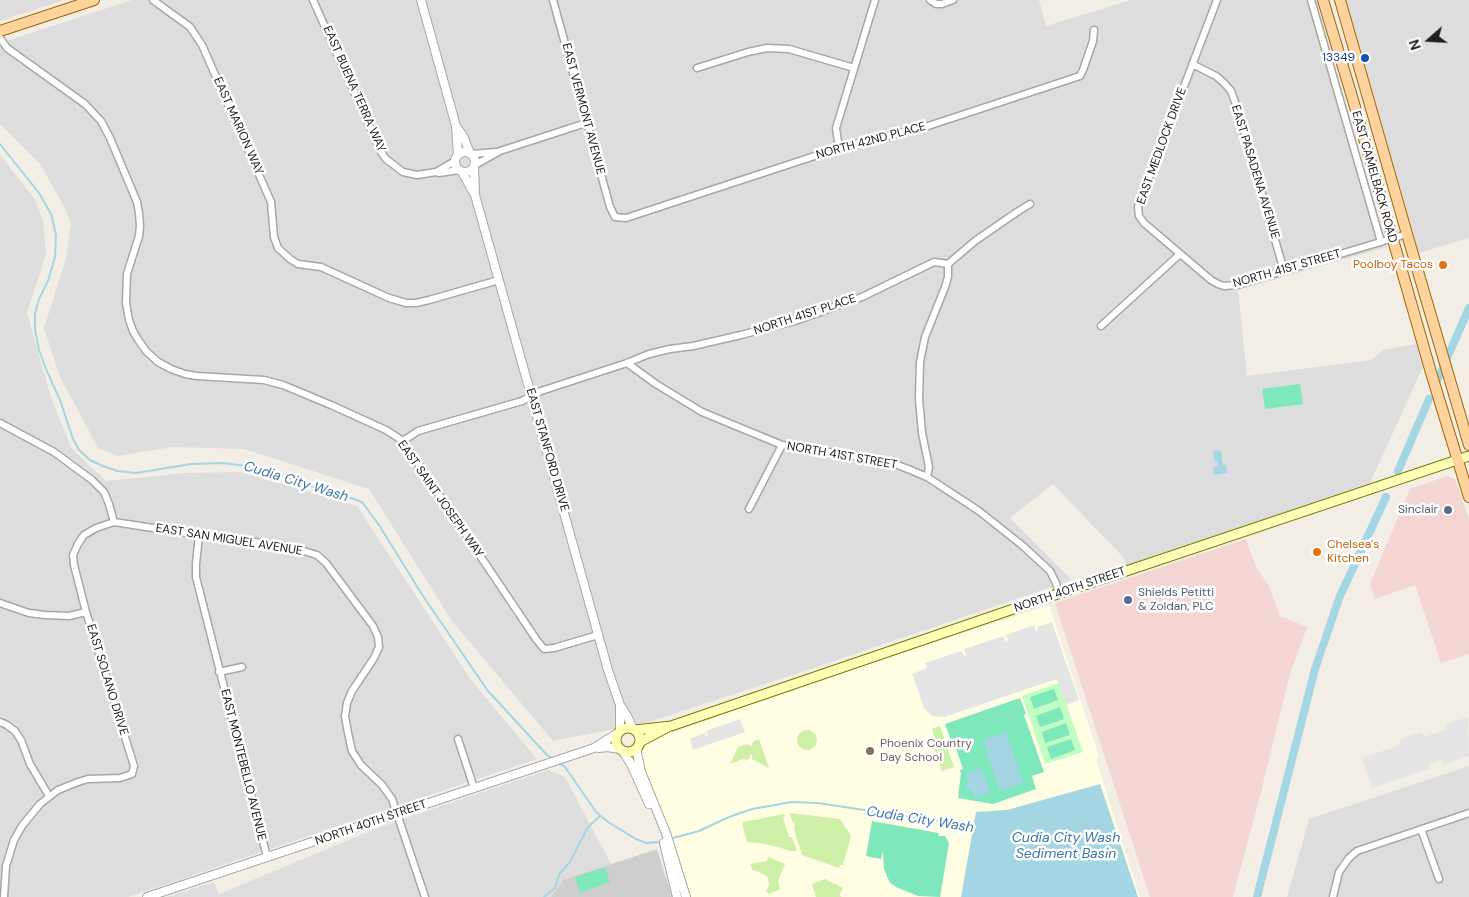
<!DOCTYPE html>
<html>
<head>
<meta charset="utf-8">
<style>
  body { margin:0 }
  #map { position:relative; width:1469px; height:897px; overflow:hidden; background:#f2eee6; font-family:"DM Sans",sans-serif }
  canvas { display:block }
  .north { position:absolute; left:1404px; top:15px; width:50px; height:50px; -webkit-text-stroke:4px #fff; paint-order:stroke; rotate:251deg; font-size:14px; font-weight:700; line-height:20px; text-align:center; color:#202020 }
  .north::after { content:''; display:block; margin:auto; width:18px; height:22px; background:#202020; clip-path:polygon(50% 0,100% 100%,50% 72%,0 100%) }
</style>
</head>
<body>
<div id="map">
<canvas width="1469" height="897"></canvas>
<div class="north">N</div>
</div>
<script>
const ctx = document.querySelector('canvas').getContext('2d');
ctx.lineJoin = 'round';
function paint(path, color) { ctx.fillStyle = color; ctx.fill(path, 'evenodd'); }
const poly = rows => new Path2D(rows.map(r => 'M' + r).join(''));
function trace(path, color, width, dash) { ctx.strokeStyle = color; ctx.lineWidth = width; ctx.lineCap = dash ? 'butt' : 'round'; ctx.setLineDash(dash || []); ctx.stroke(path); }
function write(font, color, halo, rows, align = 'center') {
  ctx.font = font + ' "DM Sans",sans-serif'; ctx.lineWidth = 5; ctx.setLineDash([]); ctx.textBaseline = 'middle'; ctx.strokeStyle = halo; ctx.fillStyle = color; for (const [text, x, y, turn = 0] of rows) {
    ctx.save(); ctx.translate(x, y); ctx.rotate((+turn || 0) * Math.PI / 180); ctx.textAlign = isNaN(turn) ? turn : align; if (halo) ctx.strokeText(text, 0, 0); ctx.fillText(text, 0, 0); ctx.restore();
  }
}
paint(poly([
  [0,0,64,0,0,21],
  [132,0,1039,0,1046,26,1131,0,1316,0,1387,247,1238,290,1247,376,1371,360,1383,350,1416,344,1423,367,1370,483,1126,566,1123,557,1053,484,1010,518,1072,580,810,669,649,722,553,741,452,621,369,489,244,449,172,447,117,456,98,448,59,375,44,328,66,258,71,224,65,208,40,164,0,124,0,43],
  [1346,0,1469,0,1469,238,1419,253],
  [0,155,34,198,43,220,46,254,27,313,51,398,72,449,106,481,184,473,240,472,357,506,471,680,537,759,128,897,0,897],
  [1469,766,1469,897,1287,897,1309,819],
  [548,770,565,777,611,864,563,880,551,897,167,897,214,882,219,894,385,825]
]), '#dedddd');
paint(poly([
  [1447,476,1455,479,1469,519,1469,654,1441,663,1415,585,1375,599,1370,584,1410,489],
  [1246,539,1256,567,1269,586,1280,616,1307,627,1289,677,1260,796,1233,897,1150,897,1055,603]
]), '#f3d5d4');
paint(poly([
  [1049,605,1099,757,1096,760,1140,897,691,897,685,876,666,822,642,762,643,745,659,737,838,674]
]), '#fffee2');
paint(poly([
  [657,849,672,897,551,897,563,880]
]), '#cecece');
paint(poly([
  [940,726,954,767,942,771,932,741,935,740,932,729],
  '797 740a10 10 0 1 1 20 0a10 10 0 1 1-20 0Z',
  [759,739,769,768,752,759,752,755,750,754,750,757,748,760,743,759,730,764,738,747,747,744,751,746,754,741],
  [790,813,840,819,851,836,843,865,840,865,839,868,802,855,794,829,795,824,792,821],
  [784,814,785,816,783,818,789,837,792,837,797,851,790,851,778,847,759,843,747,842,743,828,743,822],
  [768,857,785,864,778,881,780,889,769,894,766,891,769,885,768,878,765,875,756,871,753,871,750,864,767,861],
  [825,879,843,888,840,894,841,897,816,897,812,884]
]), '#cdefa8');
paint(poly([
  [1059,683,1083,752,1045,764,1022,696]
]), '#c1fec4');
paint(poly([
  [1300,384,1303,404,1265,409,1262,389],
  [1054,689,1058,700,1034,709,1030,697],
  [1020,698,1026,714,1024,715,1044,772,1032,776,1036,789,993,804,958,798,961,773,960,770,963,769,953,740,951,740,945,724],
  [1060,707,1064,719,1040,727,1036,716],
  [1066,723,1070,735,1045,743,1042,732],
  [1071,739,1075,750,1051,759,1047,747],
  [872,821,938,833,939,836,945,836,949,843,940,897,918,896,898,888,890,883,884,869,883,851,881,859,866,856],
  [605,867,610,882,580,893,575,877]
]), '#7ee7bc');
paint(poly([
  [1052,622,1079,700,1066,705,1057,679,944,717,932,716,924,708,912,674,927,668,925,663,961,651,964,656,966,655,964,649,1003,636,1006,642,1008,640,1006,635,1034,625,1036,631,1038,630,1037,627],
  [1468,717,1469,756,1443,765,1441,760,1429,764,1430,768,1372,788,1362,758,1400,745,1399,740,1422,732,1424,737,1447,729,1446,724],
  [740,719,745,732,693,750,690,739,705,733,706,736,708,736,706,731]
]), '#e4e4e4');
paint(poly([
  [1221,450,1223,465,1226,465,1227,473,1214,475,1213,467,1218,466,1217,461,1215,462,1213,451],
  [1006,732,1023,783,1000,791,983,740],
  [982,768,990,792,974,798,971,789,967,790,965,784,969,782,966,774],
  [1100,784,1138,897,961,897,976,812,1007,810]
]), '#a3d5e3');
trace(poly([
  [0,144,39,193,51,214,56,235,55,257,48,281,39,299,35,313,35,329,39,350,46,369,60,400,73,439,79,450,90,460,103,466,118,471,136,473,191,464,223,463,246,466,293,479,322,490,354,499,362,502,379,525,423,596,488,691,547,755,553,759],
  [559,763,565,767,596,812,608,822,636,839,646,843,659,842],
  [673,838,699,831,729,817,752,809,792,802,818,803,976,827],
  [544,897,555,888,560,873,570,862,588,827,600,816]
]), '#a3d5e3', 2);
trace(poly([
  [1434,388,1469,308],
  [1398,471,1429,399],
  [1257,897,1315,669,1340,596,1386,497]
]), '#a3d5e3', 8);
const minor = poly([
  [153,0,190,27,202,45,271,202,274,237,278,248,290,259,298,264,321,267,389,298,406,303,416,303,429,300,499,280],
  [313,0,381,152,386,159,403,172,417,175,436,172,455,161],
  [553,0,610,207,615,217,626,218,839,148,928,126,1080,76,1083,70,1093,41,1094,30],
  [930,0,936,4,942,4,953,0],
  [1217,0,1138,207,1139,216,1144,223,1211,280,1218,284,1224,286,1237,285,1407,234],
  [1311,0,1381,242],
  [0,38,7,48,85,104,101,121,110,138,137,202,139,213,140,226,139,236,127,274,126,303,129,320,133,331,137,338,146,351,158,362,171,369,185,374,197,376,264,380,283,385,331,405,386,430,403,441,536,639,544,649,554,648,598,635],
  [1192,64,1216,76,1224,83,1231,91,1238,110,1284,271],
  [697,68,748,52,767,48,789,49,854,68],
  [839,148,836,128,875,0],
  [472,154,496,152],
  [475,165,500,151,586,123],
  [436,172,439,173,459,170],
  [948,264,948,277,945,287,925,337,920,362,919,399,922,433,929,467,927,477,979,511,1023,546,1050,571,1056,583,1059,594],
  [1101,326,1180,254],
  [627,363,656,384,702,412,782,445,887,461,908,469,927,477],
  [0,423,54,452,92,480,104,492,109,504,114,522,199,535,287,546,317,555,326,563,373,626,378,637,379,647,374,658,352,691,347,703,345,716,348,733,352,751,361,765,382,785,392,799,425,897],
  [403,441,418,431,522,401,541,391,627,363,649,354,670,349,693,346,741,335,795,321,862,297,934,262,948,264,975,241,1017,212,1030,204],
  [749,509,782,445],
  [199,535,196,564,196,577,267,857],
  [0,603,29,613,45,615,69,616,86,612],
  [219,672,242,667],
  [0,722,7,725,15,731,21,740,30,764,49,796],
  [458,739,474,788],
  [1421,829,1439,879],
  [4,897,6,866,14,840,22,826,40,804,58,790,78,782,88,779,120,778,132,774,134,766,86,612,74,565,73,555,78,544,84,535,96,528,114,522],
  [1333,897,1339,872,1349,858,1357,851,1469,813]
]);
const tertiary = poly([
  [421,0,456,126,458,155],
  [456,126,463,136,470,153],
  '455 162a10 10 0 1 1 20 0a10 10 0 1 1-20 0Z',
  [474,167,475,195,608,670,620,705,627,716,633,729],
  [462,172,475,195],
  [620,731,620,705],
  [638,746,637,753,641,772,666,833,686,897],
  [599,748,607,747,620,749],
  [622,750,631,764,649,804],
  [664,843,677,897],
  [147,897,594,748,618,733]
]);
const secondary = poly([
  '616 740a12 12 0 1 1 24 0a12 12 0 1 1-24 0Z',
  [635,730,671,726,1031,603,1469,456],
  [640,742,668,727]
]);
const primary = poly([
  [1323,0,1353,100,1432,376,1469,497],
  [1340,0,1407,234,1469,445],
  [0,31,94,0]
]);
trace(minor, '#a7a7a7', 9);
trace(tertiary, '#a7a7a7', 10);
trace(secondary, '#737f00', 11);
trace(primary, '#9d6600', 12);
trace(minor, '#fff', 6);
trace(tertiary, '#fff', 8);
trace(secondary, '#fdffb7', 9);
trace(primary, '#ffd39e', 10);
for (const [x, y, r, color] of [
  [1365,58,5,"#1a4fb4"],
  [1443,265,5,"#e8710a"],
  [1448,510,5,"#5c6f8a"],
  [1317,552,5,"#e8710a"],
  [1128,600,5,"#5c6f8a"],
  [870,751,5,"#8d6e63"]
]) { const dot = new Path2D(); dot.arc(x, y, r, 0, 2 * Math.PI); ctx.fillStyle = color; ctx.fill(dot); trace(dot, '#fff', 2); }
write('12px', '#164399', '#fff', [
  ["13349",1355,58]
], 'right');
write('12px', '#202020', '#fff', [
  ["EAST BUENA TERRA WAY",354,89,66],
  ["EAST VERMONT AVENUE",583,109,75],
  ["EAST MARION WAY",238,126,66],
  ["NORTH 42ND PLACE",871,141,-15],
  ["EAST MEDLOCK DRIVE",1162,146,-70],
  ["EAST PASADENA AVENUE",1255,172,73],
  ["EAST CAMELBACK ROAD",1374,177,74],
  ["NORTH 41ST STREET",1287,269,-16],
  ["NORTH 41ST PLACE",805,315,-18],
  ["EAST STANFORD DRIVE",547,450,74],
  ["NORTH 41ST STREET",842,456,10],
  ["EAST SAINT JOSEPH WAY",440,499,55],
  ["EAST SAN MIGUEL AVENUE",229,540,9],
  ["NORTH 40TH STREET",1070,590,-19],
  ["EAST SOLANO DRIVE",107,680,73],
  ["EAST MONTEBELLO AVENUE",243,765,76],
  ["NORTH 40TH STREET",371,823,-19]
]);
write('12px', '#c56008', '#fff', [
  ["Poolboy Tacos",1433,265],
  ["Chelsea's",1327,545,"left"],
  ["Kitchen",1327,559,"left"]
], 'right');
write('12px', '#4e5e75', '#fff', [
  ["Sinclair",1438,510],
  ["Shields Petitti",1138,593,"left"],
  ["& Zoldan, PLC",1138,607,"left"]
], 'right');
write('12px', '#785e54', '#fff', [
  ["Phoenix Country",880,744],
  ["Day School",880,758]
], 'left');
write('italic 14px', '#3e76a8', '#fff', [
  ["Cudia City Wash",296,482,17],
  ["Cudia City Wash",920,820,9],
  ["Cudia City Wash",1066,838],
  ["Sediment Basin",1066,854]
]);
</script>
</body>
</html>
